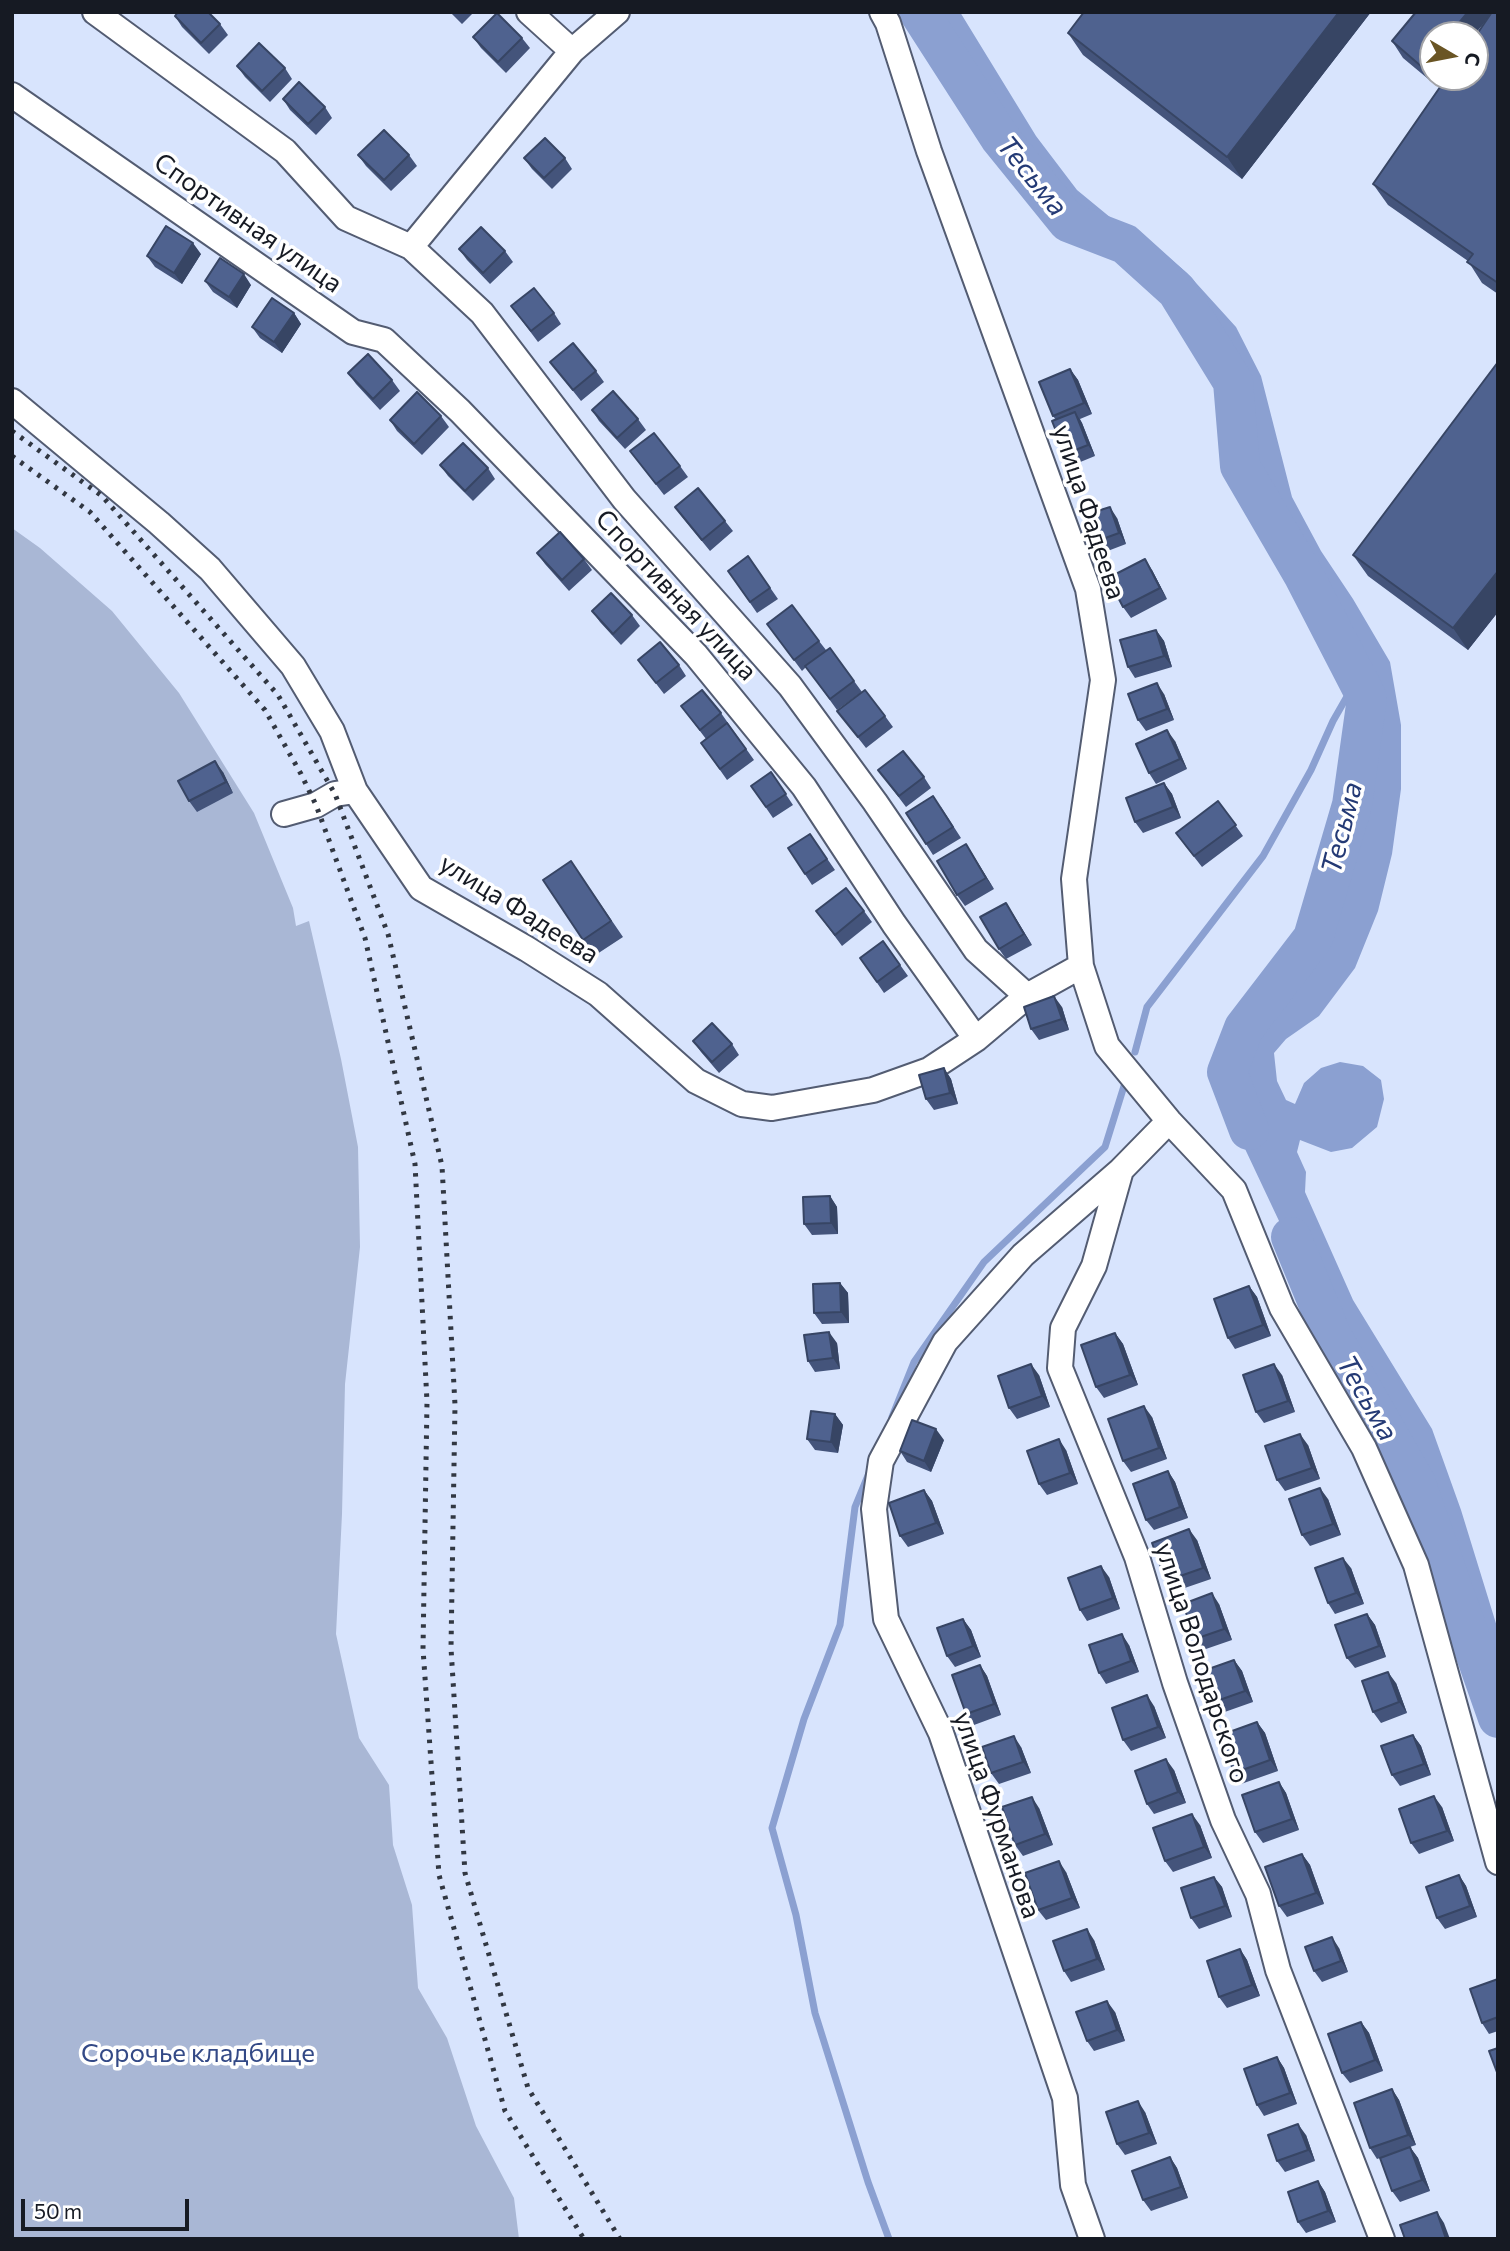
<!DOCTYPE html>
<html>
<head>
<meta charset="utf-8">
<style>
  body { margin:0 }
  #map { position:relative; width:1510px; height:2251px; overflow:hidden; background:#d8e4fd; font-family:Commissioner,sans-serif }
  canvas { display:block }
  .frame { position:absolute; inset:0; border:14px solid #161a23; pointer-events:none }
  .north { position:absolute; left:1419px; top:21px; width:70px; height:70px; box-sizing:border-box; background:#fff; border:2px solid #a2a3a7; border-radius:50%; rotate:100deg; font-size:19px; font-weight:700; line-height:28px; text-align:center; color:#161a23 }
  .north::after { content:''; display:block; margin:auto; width:24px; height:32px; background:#6a5524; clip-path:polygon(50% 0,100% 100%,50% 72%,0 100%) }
  .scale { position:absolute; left:21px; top:2199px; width:168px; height:32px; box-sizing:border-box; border:4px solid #161a23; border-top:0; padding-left:9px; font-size:21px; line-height:24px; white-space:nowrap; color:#161a23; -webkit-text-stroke:5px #fff; paint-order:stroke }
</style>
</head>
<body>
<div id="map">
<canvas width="1510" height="2251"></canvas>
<div class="frame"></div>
<div class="north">С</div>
<div class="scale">50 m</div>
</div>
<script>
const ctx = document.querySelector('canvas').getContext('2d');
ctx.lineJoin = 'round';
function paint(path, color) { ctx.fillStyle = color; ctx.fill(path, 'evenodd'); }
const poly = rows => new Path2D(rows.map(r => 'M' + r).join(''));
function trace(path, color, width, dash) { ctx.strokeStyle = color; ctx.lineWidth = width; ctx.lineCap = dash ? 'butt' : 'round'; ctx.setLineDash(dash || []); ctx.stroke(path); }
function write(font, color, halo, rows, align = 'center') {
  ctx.font = font + ' Commissioner,sans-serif'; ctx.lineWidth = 7; ctx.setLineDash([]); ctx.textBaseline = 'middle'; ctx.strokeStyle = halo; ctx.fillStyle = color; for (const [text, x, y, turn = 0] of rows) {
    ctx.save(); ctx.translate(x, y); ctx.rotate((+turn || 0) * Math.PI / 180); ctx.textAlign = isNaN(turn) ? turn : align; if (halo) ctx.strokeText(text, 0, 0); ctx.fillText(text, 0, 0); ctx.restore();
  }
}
paint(poly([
  [12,528,40,548,112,611,179,693,254,813,293,908,296,926,309,921,341,1059,358,1147,360,1247,345,1384,342,1514,336,1634,359,1738,389,1785,393,1845,412,1905,418,1988,447,2038,476,2126,514,2198,519,2239,12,2239]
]), '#a9b7d5');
paint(poly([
  [934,12,960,12,1036,136,1077,190,1122,227,1152,243,1187,273,1236,327,1261,376,1292,497,1321,551,1353,599,1390,662,1401,725,1401,789,1392,854,1378,911,1355,968,1319,1016,1286,1039,1274,1053,1277,1081,1286,1100,1295,1104,1304,1083,1321,1068,1340,1062,1363,1066,1381,1080,1384,1099,1377,1127,1352,1148,1331,1152,1300,1140,1297,1152,1306,1172,1305,1192,1353,1300,1432,1429,1461,1510,1498,1630,1498,1713,1448,1563,1417,1480,1336,1329,1304,1274,1230,1117,1227,1085,1243,1041,1292,994,1325,943,1364,805,1365,739,1353,651,1325,605,1292,564,1271,519,1257,476,1245,417,1220,347,1183,293,1142,259,1084,229,1037,180,997,131,986,101,950,33]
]), '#8ba0d1');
trace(poly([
  [1135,1052,1147,1007,1263,856,1311,770,1333,721,1357,679],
  [892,1417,914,1362,984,1262,1105,1147,1124,1086],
  [869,1473,855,1507,840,1625,804,1719,772,1828,796,1915,815,2013,868,2182,889,2239]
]), '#8ba0d1', 7);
trace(poly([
  [919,12,1000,138,1068,222,1125,244,1177,291,1233,382,1240,466,1304,576,1367,698,1352,805,1313,938,1244,1028,1227,1072,1249,1130],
  [1291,1237,1332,1337,1416,1484,1498,1718]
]), '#8ba0d1', 40);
const minor = poly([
  [95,12,285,151,346,218,411,247,482,313,624,499,790,686,875,802,976,950,1027,996],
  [529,12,572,51],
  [882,12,888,23,929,151,1088,589,1103,680,1074,879,1081,966,1107,1046,1169,1121,1234,1190,1282,1308,1364,1448,1416,1565,1498,1862],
  [12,95,353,332,384,340,460,411,696,655,804,787,894,924,976,1039,929,1070,873,1090,772,1108,742,1104,696,1081,598,994,527,949,421,888,355,791,335,794,316,805,284,814],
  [411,247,572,51,617,12],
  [12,401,159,523,210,569,293,666,332,731,355,791],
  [976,1039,1027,996,1081,966],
  [1169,1121,1121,1170,1094,1266,1063,1328,1060,1368,1137,1557,1175,1683,1223,1820,1258,1894,1278,1970,1382,2239],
  [1092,2239,1073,2185,1065,2098,941,1733,886,1619,874,1509,881,1461,945,1342,1023,1255,1121,1170]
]);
trace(minor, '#535c72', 28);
trace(minor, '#fff', 24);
trace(poly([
  [12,431,102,496,278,695,335,794,388,934,442,1166,455,1405,451,1648,465,1873,528,2088,620,2239],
  [12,456,90,512,265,710,301,774,316,805,365,938,415,1164,427,1402,423,1649,439,1875,505,2111,584,2239]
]), '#313742', 5, [3.5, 7]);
paint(poly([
  [450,12,474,12,462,24],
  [1084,12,1371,12,1242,179,1083,55,1068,33],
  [1498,12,1498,294,1482,283,1468,261,1388,205,1373,184,1488,18,1474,35,1433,35,1433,77,1439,77,1433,83,1403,58,1392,41],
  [175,16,220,24,228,35,209,54,182,27],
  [473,37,522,38,530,48,506,73,481,48],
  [237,66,285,68,292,79,270,102,245,77],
  [283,99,325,107,332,118,316,135,290,110],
  [358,155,409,155,417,166,391,191,366,166],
  [524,158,565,158,572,169,552,189,532,169],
  [459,249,505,251,513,262,490,284,467,260],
  [201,254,182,284,155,267,147,256],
  [205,281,251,285,237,308,213,292],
  [511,306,554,313,561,324,538,342],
  [294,313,301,324,282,353,260,338,252,327],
  [550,362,596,371,604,382,581,401],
  [1498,362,1498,612,1468,650,1368,576,1353,555],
  [1070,369,1078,380,1092,414,1080,419,1082,423,1095,456,1073,465,1065,454,1056,420,1053,416],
  [348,373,392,380,400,391,380,410,356,384],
  [592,410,638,419,646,430,625,449,599,421],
  [441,416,449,427,422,455,397,431,390,420],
  [630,451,680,466,688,477,664,495],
  [440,465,488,468,495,479,473,501,448,476],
  [675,507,725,521,733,531,710,551,683,518],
  [1117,518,1126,544,1105,552,1097,541],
  [537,553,584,559,592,570,569,591,545,564],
  [748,556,778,599,757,613,728,571],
  [1152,570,1167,599,1131,618,1123,607],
  [592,611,632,615,640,626,621,645,600,622],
  [767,624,819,641,826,650,830,648,862,692,837,710,806,667,802,671],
  [1156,630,1164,641,1172,667,1135,678,1128,667],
  [638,660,679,665,686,676,664,694],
  [1164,694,1174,720,1146,731,1138,720],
  [681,706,721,713,754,760,727,780,701,743,706,739],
  [837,711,885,716,893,727,866,748],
  [1175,741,1187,769,1156,784,1149,773],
  [878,770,924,777,931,788,906,807],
  [223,772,233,793,197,812,189,801],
  [771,772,793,805,773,818,751,786],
  [1164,783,1172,794,1181,818,1143,833,1135,822],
  [1218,801,1243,836,1202,867,1184,844],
  [941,807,961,838,933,855,926,844],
  [810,834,835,870,812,885,788,848],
  [966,844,994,889,965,906,957,895],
  [571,861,623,937,594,956,543,880],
  [816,911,864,911,872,922,842,946],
  [1013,914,1032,945,1006,959,999,949],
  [883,941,908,976,884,993,860,958],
  [1062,1007,1069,1030,1039,1040,1031,1029],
  [693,1041,732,1044,739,1055,719,1073,701,1052],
  [944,1068,951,1079,958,1104,934,1110,926,1099],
  [830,1196,837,1207,838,1234,812,1235,804,1224],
  [840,1283,848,1293,849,1323,822,1324,814,1313],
  [1249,1286,1257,1297,1271,1336,1235,1349,1228,1338],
  [1115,1333,1123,1344,1138,1385,1104,1398,1096,1387],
  [837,1343,840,1369,815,1372,808,1361],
  [1039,1375,1050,1407,1017,1419,1009,1408],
  [1282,1375,1295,1412,1264,1423,1256,1412],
  [835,1414,843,1425,838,1453,815,1450,807,1439],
  [1152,1417,1167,1459,1131,1472,1123,1461],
  [944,1440,931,1472,907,1462,900,1451],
  [1308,1445,1320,1479,1285,1491,1277,1480],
  [1066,1450,1078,1484,1047,1495,1039,1484],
  [1168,1471,1175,1482,1188,1518,1154,1530,1146,1520],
  [924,1490,932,1501,944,1534,908,1547,900,1536],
  [1328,1499,1341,1535,1310,1546,1302,1535],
  [1197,1540,1211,1579,1173,1592,1166,1581],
  [1351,1568,1364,1604,1335,1614,1328,1603],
  [1109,1577,1120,1609,1087,1621,1080,1610],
  [1219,1604,1232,1640,1203,1650,1195,1639],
  [1367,1614,1375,1625,1386,1657,1355,1668,1347,1658],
  [963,1619,971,1630,981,1657,955,1667,947,1656],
  [1129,1645,1139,1672,1106,1684,1099,1673],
  [1234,1660,1242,1671,1253,1702,1219,1714,1211,1703],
  [980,1665,987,1676,1001,1715,974,1725,966,1714],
  [1396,1683,1407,1713,1381,1723,1373,1712],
  [1154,1706,1166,1738,1131,1751,1123,1740],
  [1257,1722,1265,1733,1278,1771,1241,1784,1234,1773],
  [1413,1735,1421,1746,1431,1775,1400,1786,1392,1775],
  [1021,1747,1031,1773,999,1784,991,1773],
  [1174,1770,1186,1803,1154,1814,1147,1804],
  [1279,1782,1286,1793,1299,1830,1263,1843,1255,1832],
  [1442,1807,1454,1841,1419,1854,1411,1843],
  [1039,1808,1053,1845,1023,1856,1015,1845],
  [1200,1825,1212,1858,1173,1872,1165,1861],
  [1302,1854,1310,1865,1324,1904,1287,1917,1279,1906],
  [1066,1872,1080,1908,1046,1920,1038,1910],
  [1459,1875,1466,1886,1477,1917,1445,1929,1437,1918],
  [1214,1877,1222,1887,1232,1917,1199,1929,1191,1918],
  [1094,1940,1105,1970,1071,1982,1064,1971],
  [1339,1948,1348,1972,1322,1982,1314,1971],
  [1240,1949,1247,1960,1260,1996,1227,2008,1219,1997],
  [1498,1979,1498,2031,1489,2034,1482,2023],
  [1115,2012,1125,2041,1094,2051,1087,2041],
  [1361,2022,1369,2033,1383,2071,1350,2083,1342,2073],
  [1277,2057,1284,2068,1297,2104,1264,2116,1257,2105],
  [1392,2089,1399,2100,1416,2145,1410,2147,1418,2158,1430,2191,1400,2202,1392,2191,1380,2158,1377,2159,1370,2148],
  [1145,2112,1157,2144,1125,2155,1117,2144],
  [1306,2135,1315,2161,1285,2172,1277,2161],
  [1170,2157,1177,2168,1188,2198,1151,2211,1143,2200],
  [1318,2181,1325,2192,1336,2222,1306,2233,1298,2222]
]), '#44547b');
paint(poly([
  [1339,12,1371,12,1242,179,1227,157],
  [1468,12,1493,12,1474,35,1449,35],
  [1433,54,1433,77,1439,77,1433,83,1422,67],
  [193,243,201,254,182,284,174,273],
  [244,274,251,285,237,308,229,297],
  [294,313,301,324,282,353,274,342],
  [1070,369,1078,380,1092,414,1084,403],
  [1075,412,1082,423,1095,456,1088,445],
  [1110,507,1117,518,1126,544,1119,533],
  [1145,559,1152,570,1167,599,1160,588],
  [1498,571,1498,612,1468,650,1453,628],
  [1156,630,1164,641,1172,667,1164,656],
  [1157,683,1164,694,1174,720,1167,709],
  [1167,730,1175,741,1187,769,1180,759],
  [215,761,223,772,233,793,226,782],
  [1164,783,1172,794,1181,818,1173,807],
  [966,844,973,855,994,889,986,878],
  [1006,903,1013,914,1032,945,1024,934],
  [1054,996,1062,1007,1069,1030,1062,1019],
  [944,1068,951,1079,958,1104,950,1093],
  [830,1196,837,1207,838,1234,831,1223],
  [840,1283,848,1293,849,1323,841,1312],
  [1249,1286,1257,1297,1271,1336,1263,1325],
  [829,1332,837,1343,840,1369,833,1358],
  [1115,1333,1123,1344,1138,1385,1130,1375],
  [1031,1364,1039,1375,1050,1407,1042,1396],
  [1274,1364,1282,1375,1295,1412,1288,1401],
  [1144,1406,1152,1417,1167,1459,1159,1448],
  [835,1414,843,1425,838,1453,831,1442],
  [936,1429,944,1440,931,1472,924,1461],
  [1300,1434,1308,1445,1320,1479,1312,1468],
  [1059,1439,1066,1450,1078,1484,1070,1473],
  [1168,1471,1175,1482,1188,1518,1180,1507],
  [1320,1488,1328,1499,1341,1535,1333,1524],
  [924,1490,932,1501,944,1534,936,1523],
  [1189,1529,1197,1540,1211,1579,1203,1568],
  [1343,1558,1351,1568,1364,1604,1356,1593],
  [1101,1566,1109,1577,1120,1609,1113,1598],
  [1212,1593,1219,1604,1232,1640,1224,1629],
  [1367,1614,1375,1625,1386,1657,1379,1646],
  [963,1619,971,1630,981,1657,973,1646],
  [1122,1634,1129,1645,1139,1672,1131,1661],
  [1234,1660,1242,1671,1253,1702,1245,1691],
  [980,1665,987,1676,1001,1715,994,1704],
  [1388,1672,1396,1683,1407,1713,1399,1702],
  [1147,1695,1154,1706,1166,1738,1158,1727],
  [1257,1722,1265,1733,1278,1771,1270,1760],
  [1413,1735,1421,1746,1431,1775,1424,1764],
  [1014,1736,1021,1747,1031,1773,1023,1762],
  [1166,1759,1174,1770,1186,1803,1178,1792],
  [1279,1782,1286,1793,1299,1830,1292,1819],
  [1434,1796,1442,1807,1454,1841,1447,1831],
  [1032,1797,1039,1808,1053,1845,1045,1834],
  [1192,1814,1200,1825,1212,1858,1204,1847],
  [1302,1854,1310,1865,1324,1904,1316,1893],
  [1059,1861,1066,1872,1080,1908,1072,1898],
  [1459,1875,1466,1886,1477,1917,1470,1906],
  [1214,1877,1222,1887,1232,1917,1225,1906],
  [1087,1929,1094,1940,1105,1970,1097,1959],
  [1332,1937,1339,1948,1348,1972,1341,1961],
  [1240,1949,1247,1960,1260,1996,1252,1985],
  [1107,2001,1115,2012,1125,2041,1117,2030],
  [1361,2022,1369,2033,1383,2071,1375,2060],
  [1277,2057,1284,2068,1297,2104,1290,2093],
  [1392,2089,1399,2100,1416,2145,1408,2135],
  [1138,2101,1145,2112,1157,2144,1149,2133],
  [1298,2124,1306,2135,1315,2161,1308,2150],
  [1410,2147,1418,2158,1430,2191,1422,2180],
  [1170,2157,1177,2168,1188,2198,1181,2187],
  [1318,2181,1325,2192,1336,2222,1328,2211],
  [1437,2212,1444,2223,1450,2239,1446,2239]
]), '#374564');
const building = poly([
  [178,12,208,12,220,24,201,43,175,16,178,12],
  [1084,12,1339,12,1227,157,1068,33,1084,12],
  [1416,12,1468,12,1449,35,1433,35,1433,54,1422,67,1392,41,1416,12],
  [1492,12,1498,12,1498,283,1467,262,1473,254,1373,184,1447,77,1475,77,1475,37,1492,12],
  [497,13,522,38,498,62,473,37,497,13],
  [259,43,285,68,262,91,237,66,259,43],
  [299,82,325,107,308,124,283,99,299,82],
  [384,130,409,155,384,180,358,155,384,130],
  [545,138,565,158,544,178,524,158,545,138],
  [166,226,193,243,174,273,147,256,166,226],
  [481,227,505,251,483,273,459,249,481,227],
  [220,258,244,274,229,297,205,281,220,258],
  [534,288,554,313,531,331,511,306,534,288],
  [272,298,294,313,274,342,252,327,272,298],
  [573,343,596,371,573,390,550,362,573,343],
  [368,354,392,380,373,399,348,373,368,354],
  [1498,362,1498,571,1453,628,1353,555,1498,362],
  [1070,369,1084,403,1053,416,1039,382,1070,369],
  [613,391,638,419,617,438,592,410,613,391],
  [417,392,441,416,414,444,390,420,417,392],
  [1075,412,1088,445,1065,454,1052,421,1075,412],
  [654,433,680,466,656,484,630,451,654,433],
  [463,443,488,468,465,491,440,465,463,443],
  [698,488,725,521,702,540,675,507,698,488],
  [1110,507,1119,533,1097,541,1088,514,1110,507],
  [560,532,584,559,562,580,537,553,560,532],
  [748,556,770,588,750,602,728,571,748,556],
  [1145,559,1160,588,1123,607,1108,578,1145,559],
  [611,593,632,615,613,634,592,611,611,593],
  [792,605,819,641,794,660,767,624,792,605],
  [1156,630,1164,656,1128,667,1120,640,1156,630],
  [660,642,679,665,656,683,638,660,660,642],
  [830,648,854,681,830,699,805,666,830,648],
  [1157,683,1167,709,1138,720,1128,694,1157,683],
  [702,690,721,713,700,730,681,706,702,690],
  [865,690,885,716,858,737,837,711,865,690],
  [727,723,746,749,720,769,701,743,727,723],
  [1167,730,1180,759,1149,773,1136,744,1167,730],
  [903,751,924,777,899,796,878,770,903,751],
  [215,761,226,782,189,801,178,781,215,761],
  [771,772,786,794,766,807,751,786,771,772],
  [1164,783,1173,807,1135,822,1126,798,1164,783],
  [933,796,953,827,926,844,906,813,933,796],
  [1218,801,1236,825,1194,856,1176,833,1218,801],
  [810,834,827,859,805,874,788,848,810,834],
  [966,844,986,878,957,895,937,861,966,844],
  [571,861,611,921,583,940,543,880,571,861],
  [846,888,864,911,835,935,816,911,846,888],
  [1006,903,1024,934,999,949,980,917,1006,903],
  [883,941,900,965,877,982,860,958,883,941],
  [1054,996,1062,1019,1031,1029,1024,1007,1054,996],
  [712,1023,732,1044,712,1062,693,1041,712,1023],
  [944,1068,950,1093,926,1099,919,1075,944,1068],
  [830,1196,831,1223,804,1224,803,1197,830,1196],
  [840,1283,841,1312,814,1313,813,1284,840,1283],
  [1249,1286,1263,1325,1228,1338,1214,1299,1249,1286],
  [829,1332,833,1358,808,1361,804,1335,829,1332],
  [1115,1333,1130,1375,1096,1387,1081,1345,1115,1333],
  [1031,1364,1042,1396,1009,1408,998,1376,1031,1364],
  [1274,1364,1288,1401,1256,1412,1243,1375,1274,1364],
  [1144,1406,1159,1448,1123,1461,1108,1419,1144,1406],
  [811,1411,835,1414,831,1442,807,1439,811,1411],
  [912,1420,936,1429,924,1461,900,1451,912,1420],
  [1300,1434,1312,1468,1277,1480,1265,1446,1300,1434],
  [1059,1439,1070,1473,1039,1484,1027,1451,1059,1439],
  [1168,1471,1180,1507,1146,1520,1133,1484,1168,1471],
  [1320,1488,1333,1524,1302,1535,1289,1499,1320,1488],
  [924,1490,936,1523,900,1536,889,1503,924,1490],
  [1189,1529,1203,1568,1166,1581,1152,1543,1189,1529],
  [1343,1558,1356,1593,1328,1603,1315,1568,1343,1558],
  [1101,1566,1113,1598,1080,1610,1068,1578,1101,1566],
  [1212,1593,1224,1629,1195,1639,1183,1604,1212,1593],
  [1367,1614,1379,1646,1347,1658,1335,1625,1367,1614],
  [963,1619,973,1646,947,1656,937,1628,963,1619],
  [1122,1634,1131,1661,1099,1673,1089,1645,1122,1634],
  [1234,1660,1245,1691,1211,1703,1200,1672,1234,1660],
  [980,1665,994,1704,966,1714,952,1675,980,1665],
  [1388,1672,1399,1702,1373,1712,1362,1681,1388,1672],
  [1147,1695,1158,1727,1123,1740,1112,1708,1147,1695],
  [1257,1722,1270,1760,1234,1773,1221,1735,1257,1722],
  [1413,1735,1424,1764,1392,1775,1381,1746,1413,1735],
  [1014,1736,1023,1762,991,1773,982,1747,1014,1736],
  [1166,1759,1178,1792,1147,1804,1135,1771,1166,1759],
  [1279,1782,1292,1819,1255,1832,1242,1795,1279,1782],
  [1434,1796,1447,1831,1411,1843,1399,1809,1434,1796],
  [1032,1797,1045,1834,1015,1845,1002,1807,1032,1797],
  [1192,1814,1204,1847,1165,1861,1153,1828,1192,1814],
  [1302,1854,1316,1893,1279,1906,1265,1867,1302,1854],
  [1059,1861,1072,1898,1038,1910,1025,1873,1059,1861],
  [1459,1875,1470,1906,1437,1918,1426,1887,1459,1875],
  [1214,1877,1225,1906,1191,1918,1181,1888,1214,1877],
  [1087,1929,1097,1959,1064,1971,1053,1941,1087,1929],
  [1332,1937,1341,1961,1314,1971,1305,1947,1332,1937],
  [1240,1949,1252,1985,1219,1997,1207,1961,1240,1949],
  [1498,1979,1498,2017,1482,2023,1470,1989,1498,1979],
  [1107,2001,1117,2030,1087,2041,1076,2012,1107,2001],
  [1361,2022,1375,2060,1342,2073,1328,2034,1361,2022],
  [1498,2048,1498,2075,1489,2051,1498,2048],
  [1277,2057,1290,2093,1257,2105,1244,2069,1277,2057],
  [1392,2089,1408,2135,1370,2148,1354,2103,1392,2089],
  [1138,2101,1149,2133,1117,2144,1106,2112,1138,2101],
  [1298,2124,1308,2150,1277,2161,1268,2135,1298,2124],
  [1410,2147,1422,2180,1392,2191,1380,2158,1410,2147],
  [1170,2157,1181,2187,1143,2200,1132,2171,1170,2157],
  [1318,2181,1328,2211,1298,2222,1288,2192,1318,2181],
  [1437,2212,1446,2239,1405,2239,1400,2225,1437,2212]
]);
paint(building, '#4f628f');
trace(building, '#374564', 2);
write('26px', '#161a23', '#fff', [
  ["Спортивная улица",248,223,35],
  ["улица Фадеева",1089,512,72],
  ["Спортивная улица",676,595,47],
  ["улица Фадеева",519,909,32],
  ["улица Володарского",1202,1663,72],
  ["улица Фурманова",997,1815,71]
]);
write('26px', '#334986', '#fff', [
  ["Сорочье кладбище",198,2053]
]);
write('italic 28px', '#243a75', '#fff', [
  ["Тесьма",1032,176,51],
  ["Тесьма",1342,828,-76],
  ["Тесьма",1367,1398,60]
]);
</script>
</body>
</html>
